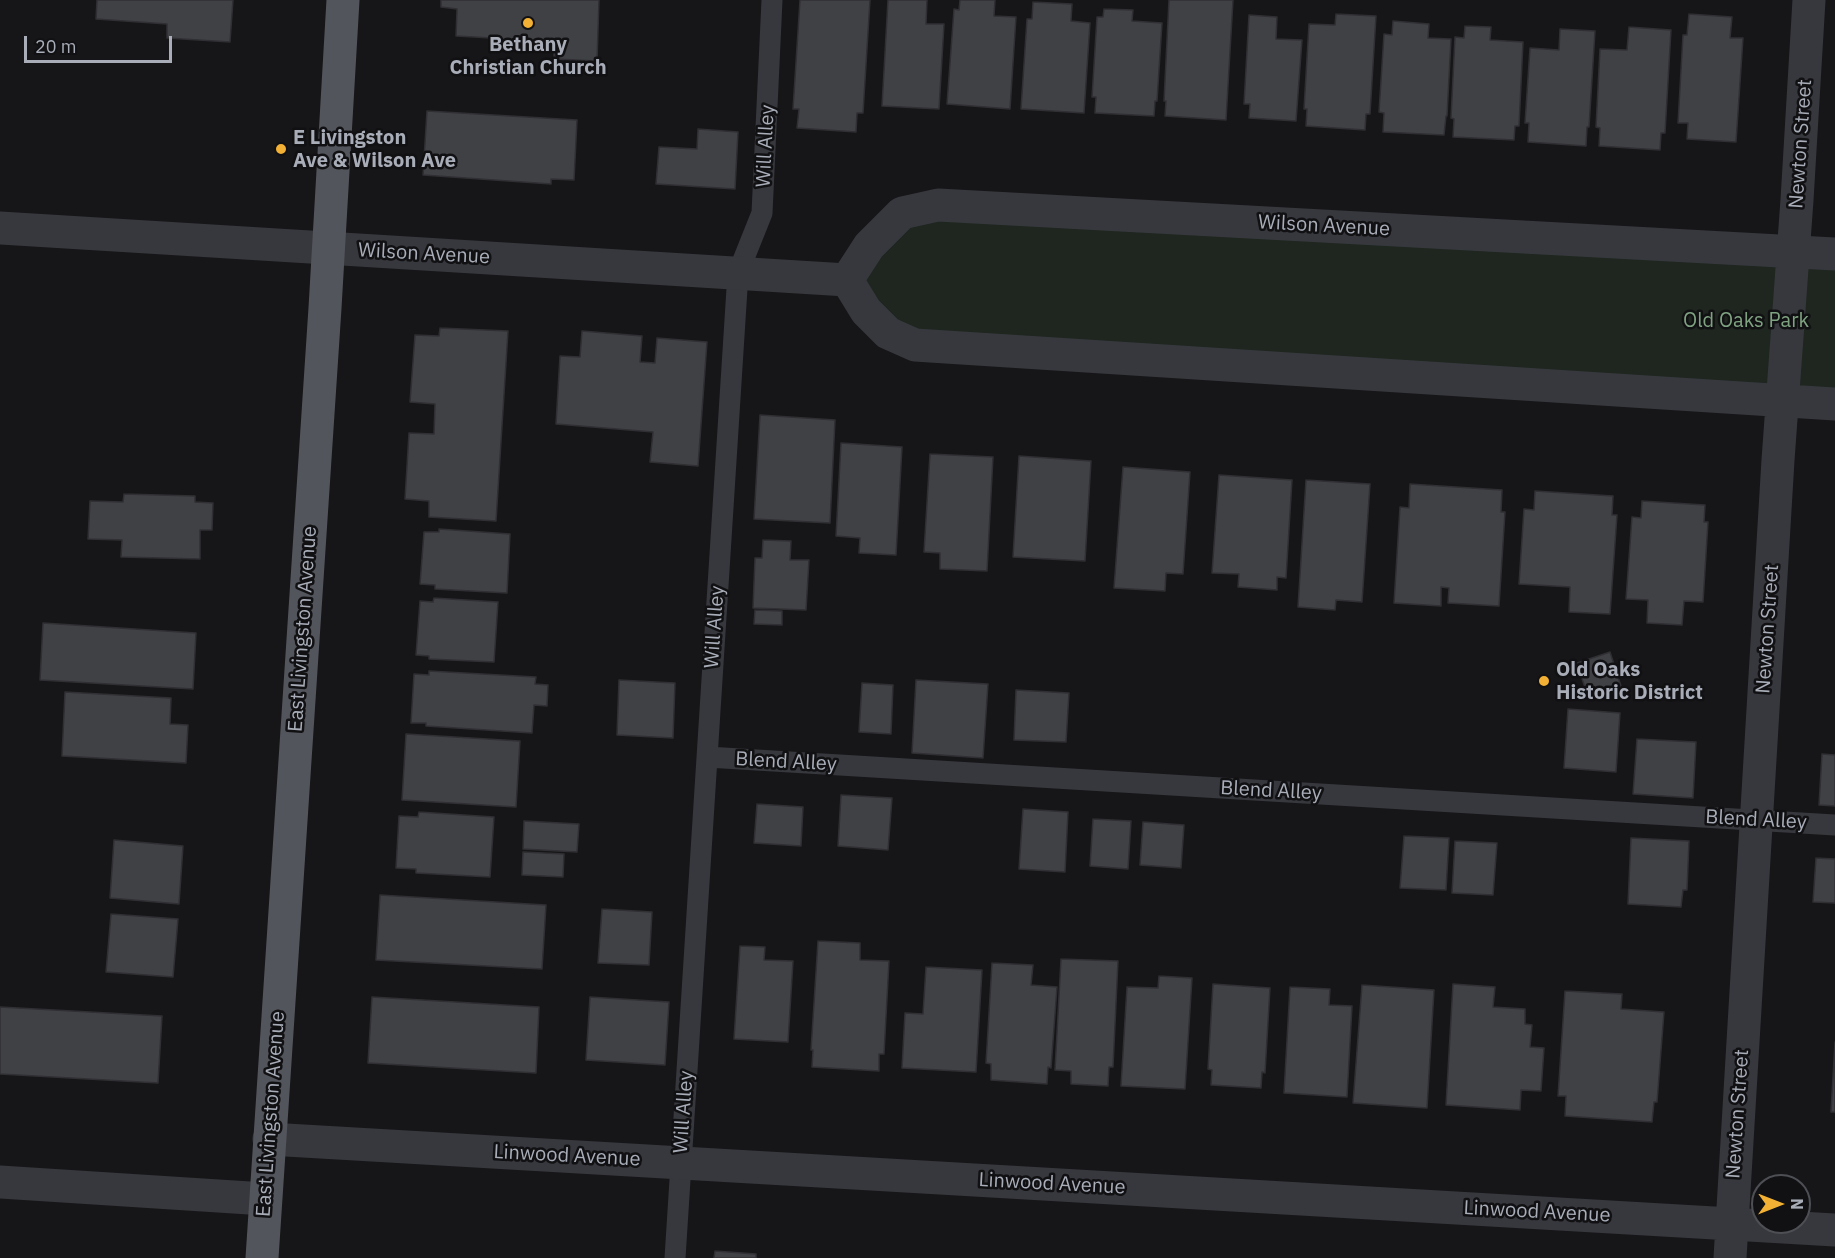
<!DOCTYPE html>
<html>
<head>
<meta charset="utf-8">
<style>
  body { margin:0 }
  #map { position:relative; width:1835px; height:1258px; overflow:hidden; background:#161618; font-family:"IBM Plex Sans",sans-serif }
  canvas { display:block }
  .north { position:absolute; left:1751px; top:1174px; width:60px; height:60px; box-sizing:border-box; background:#111113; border:2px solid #4d4f55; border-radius:50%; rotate:90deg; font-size:16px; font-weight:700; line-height:24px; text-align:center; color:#a8adb8 }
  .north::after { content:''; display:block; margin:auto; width:21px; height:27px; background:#f2b134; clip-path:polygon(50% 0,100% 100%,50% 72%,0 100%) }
  .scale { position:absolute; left:24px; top:36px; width:148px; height:27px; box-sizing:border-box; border:3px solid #a8adb8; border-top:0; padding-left:8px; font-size:18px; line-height:21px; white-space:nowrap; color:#a8adb8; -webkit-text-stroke:4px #111113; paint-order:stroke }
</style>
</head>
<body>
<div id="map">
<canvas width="1835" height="1258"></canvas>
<div class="north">N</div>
<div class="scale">20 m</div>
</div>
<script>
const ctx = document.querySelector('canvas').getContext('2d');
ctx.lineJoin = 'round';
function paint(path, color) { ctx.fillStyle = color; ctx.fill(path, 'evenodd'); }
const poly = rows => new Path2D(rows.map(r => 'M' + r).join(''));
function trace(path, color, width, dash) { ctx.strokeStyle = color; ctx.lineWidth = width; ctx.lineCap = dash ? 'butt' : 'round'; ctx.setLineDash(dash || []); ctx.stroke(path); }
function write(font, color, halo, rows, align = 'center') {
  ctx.font = font + ' "IBM Plex Sans",sans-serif'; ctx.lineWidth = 5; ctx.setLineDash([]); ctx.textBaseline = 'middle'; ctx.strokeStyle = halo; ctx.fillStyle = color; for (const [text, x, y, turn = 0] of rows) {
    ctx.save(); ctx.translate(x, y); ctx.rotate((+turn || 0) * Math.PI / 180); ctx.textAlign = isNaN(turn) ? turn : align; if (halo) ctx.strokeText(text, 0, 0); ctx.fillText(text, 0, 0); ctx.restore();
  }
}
paint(poly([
  [902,215,1835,261,1835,392,907,335,851,279]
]), '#1e261f');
const building = poly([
  [97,0,233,0,230,42,167,38,167,24,96,19,97,0],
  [441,0,599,0,597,61,554,59,554,50,492,47,492,38,456,36,457,9,441,7,441,0],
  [800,0,870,0,863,113,857,113,856,132,797,128,799,109,793,109,800,0],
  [888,0,927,0,926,24,944,24,939,109,882,106,888,0],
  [960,0,995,0,994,16,1016,17,1010,109,947,104,954,9,959,10,960,0],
  [1169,0,1233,0,1226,120,1165,116,1166,101,1164,101,1169,0],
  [1033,2,1072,4,1071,21,1090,23,1084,113,1021,109,1027,19,1032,19,1033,2],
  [1104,9,1133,10,1132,21,1162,23,1157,101,1155,101,1154,116,1095,113,1096,97,1092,97,1097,17,1103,17,1104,9],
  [1336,14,1376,16,1370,114,1366,114,1365,130,1306,126,1307,109,1304,109,1309,24,1335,25,1336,14],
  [1689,14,1732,17,1730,38,1743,38,1736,142,1687,139,1688,123,1678,123,1683,35,1687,35,1689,14],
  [1249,15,1277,17,1276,39,1302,40,1296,121,1249,118,1250,104,1244,104,1249,15],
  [1393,21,1429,24,1428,38,1451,39,1447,116,1446,116,1444,135,1383,132,1384,113,1379,112,1384,34,1392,35,1393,21],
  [1465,26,1491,27,1490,40,1523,42,1519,126,1515,126,1514,140,1453,137,1454,119,1451,118,1455,37,1464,38,1465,26],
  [1629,27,1671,30,1665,133,1661,133,1660,150,1599,146,1600,128,1596,127,1600,49,1627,50,1629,27],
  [1560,29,1595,31,1589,127,1587,127,1586,146,1528,142,1529,123,1525,123,1530,48,1559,50,1560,29],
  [427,111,577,120,574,180,551,179,551,184,423,175,427,111],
  [698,129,738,132,735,189,656,184,659,147,697,149,698,129],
  [440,328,508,331,496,521,429,517,429,501,405,499,409,433,434,434,435,404,410,402,415,335,439,336,440,328],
  [582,331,642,336,640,362,655,363,657,338,707,342,698,466,650,462,653,432,556,424,560,356,580,357,582,331],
  [760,415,835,420,830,523,754,519,760,415],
  [841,443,902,447,896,555,859,553,860,538,836,536,841,443],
  [930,454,993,457,987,571,940,569,940,553,924,552,930,454],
  [1019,456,1091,461,1085,561,1013,557,1019,456],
  [1123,467,1190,472,1183,574,1166,573,1165,591,1114,588,1123,467],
  [1219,475,1292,480,1286,578,1277,577,1277,590,1238,587,1239,574,1212,573,1219,475],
  [1306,480,1370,484,1362,602,1336,600,1335,610,1298,607,1306,480],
  [1410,484,1502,490,1501,512,1505,512,1499,606,1448,603,1449,588,1441,587,1441,606,1394,603,1400,507,1409,508,1410,484],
  [1535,491,1613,496,1612,515,1617,515,1610,614,1569,612,1570,587,1519,584,1524,509,1534,510,1535,491],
  [124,494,195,496,195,502,213,503,212,530,200,530,200,559,121,557,122,540,88,539,90,501,123,502,124,494],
  [1642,501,1705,505,1704,522,1708,522,1703,602,1684,601,1682,625,1647,623,1648,600,1626,599,1632,517,1641,518,1642,501],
  [439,529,510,534,507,593,435,589,435,585,420,584,424,532,439,532,439,529],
  [763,540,791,541,790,560,809,560,806,610,753,608,755,558,762,558,763,540],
  [434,598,498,602,494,662,429,659,429,656,416,655,420,601,433,602,434,598],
  [755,610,782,611,782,625,754,624,755,610],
  [43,623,196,633,193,689,40,680,43,623],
  [1610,652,1621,686,1588,697,1577,663,1610,652],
  [429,671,536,677,535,684,548,685,547,706,534,705,532,733,426,726,426,723,411,723,414,674,429,675,429,671],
  [619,680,675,683,673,738,617,735,619,680],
  [916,680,988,684,983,758,912,753,916,680],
  [862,683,893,685,891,734,859,732,862,683],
  [1016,690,1069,693,1066,742,1014,740,1016,690],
  [65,692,171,698,170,724,188,725,186,763,62,756,65,692],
  [1568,709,1620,713,1616,772,1564,768,1568,709],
  [406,734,520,741,516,807,402,800,406,734],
  [1637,739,1696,742,1693,798,1633,794,1637,739],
  [1822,754,1835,755,1835,806,1819,805,1822,754],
  [841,795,892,798,888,850,838,846,841,795],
  [757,804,803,807,801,846,754,843,757,804],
  [1023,809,1068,812,1065,872,1019,869,1023,809],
  [419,812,494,817,490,877,416,873,416,869,396,868,399,816,418,817,419,812],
  [1093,819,1131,821,1128,869,1090,866,1093,819],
  [524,821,579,824,577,852,523,849,524,821],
  [1143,822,1184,825,1181,868,1140,865,1143,822],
  [1404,836,1449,838,1446,890,1400,888,1404,836],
  [1631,838,1689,841,1687,890,1683,890,1681,907,1628,904,1631,838],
  [114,840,183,846,179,904,110,898,114,840],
  [1455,841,1497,843,1493,895,1452,893,1455,841],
  [523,852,564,854,563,877,522,875,523,852],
  [1816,858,1835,859,1835,903,1813,902,1816,858],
  [380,895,546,905,542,969,376,960,380,895],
  [602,909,652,912,649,965,598,963,602,909],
  [111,914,178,919,173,977,106,972,111,914],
  [818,941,860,943,860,960,889,961,884,1054,879,1054,879,1071,812,1067,813,1050,811,1050,818,941],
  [740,946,765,947,764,960,793,961,788,1042,734,1039,740,946],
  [1061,959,1118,961,1113,1067,1109,1067,1108,1086,1071,1084,1071,1071,1055,1070,1061,959],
  [992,963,1033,965,1031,985,1057,987,1051,1068,1048,1067,1047,1084,991,1080,991,1064,986,1063,992,963],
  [926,967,982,970,976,1072,902,1068,905,1013,923,1014,926,967],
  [1159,976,1192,978,1185,1089,1121,1086,1127,987,1158,988,1159,976],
  [1213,984,1270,988,1265,1073,1262,1072,1261,1088,1211,1085,1212,1070,1208,1069,1213,984],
  [1453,984,1495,987,1493,1007,1525,1009,1525,1024,1532,1025,1530,1047,1544,1048,1541,1091,1521,1090,1520,1110,1446,1105,1453,984],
  [1362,985,1434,990,1427,1108,1353,1103,1362,985],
  [1290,987,1330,989,1329,1005,1352,1006,1347,1097,1284,1093,1290,987],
  [1565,991,1622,994,1621,1009,1664,1012,1657,1102,1654,1102,1652,1122,1565,1116,1566,1096,1558,1096,1565,991],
  [372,997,539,1007,536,1073,368,1063,372,997],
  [590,997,669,1002,665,1065,586,1060,590,997],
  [0,1007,162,1016,158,1083,0,1074,0,1007],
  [1835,1042,1835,1112,1831,1112,1835,1042],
  [715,1251,756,1254,756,1258,714,1258,715,1251]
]);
paint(building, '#404145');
trace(building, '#303034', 1.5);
trace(poly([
  [707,757,1835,825],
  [675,1258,738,273,762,213,772,0]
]), '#37383d', 21);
trace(poly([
  [0,228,847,280],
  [847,280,869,246,902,213,938,205,1835,254],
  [847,280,866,311,888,333,915,345,1835,404],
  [269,1139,1835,1230],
  [0,1182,265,1199],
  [1730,1258,1778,460,1797,200,1809,0]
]), '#37383d', 33);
trace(poly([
  [262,1258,325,308,343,0]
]), '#53555c', 33);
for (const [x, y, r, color] of [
  [528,23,6,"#f2b134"],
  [281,149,6,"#f2b134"],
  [1544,681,6,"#f2b134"]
]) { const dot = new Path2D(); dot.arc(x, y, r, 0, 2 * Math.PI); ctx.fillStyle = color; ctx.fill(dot); trace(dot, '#111113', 2); }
write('bold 20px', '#a8adb8', '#111113', [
  ["Bethany",528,45,"center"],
  ["Christian Church",528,68,"center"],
  ["E Livingston",293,138],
  ["Ave & Wilson Ave",293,161],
  ["Old Oaks",1556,670],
  ["Historic District",1556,693]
], 'left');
write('20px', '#a8adb8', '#111113', [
  ["Newton Street",1801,144,-86],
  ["Will Alley",766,146,-87],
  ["Wilson Avenue",1324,226,3],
  ["Wilson Avenue",424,254,3],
  ["Will Alley",715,627,-86],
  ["East Livingston Avenue",303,629,-86],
  ["Newton Street",1768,629,-86],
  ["Blend Alley",786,762,3],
  ["Blend Alley",1271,791,3],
  ["Blend Alley",1756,820,3],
  ["Will Alley",684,1112,-86],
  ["East Livingston Avenue",271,1114,-86],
  ["Newton Street",1738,1114,-86],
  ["Linwood Avenue",567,1156,3],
  ["Linwood Avenue",1052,1184,3],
  ["Linwood Avenue",1537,1212,3]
]);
write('20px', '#7fa381', '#111113', [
  ["Old Oaks Park",1746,321]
]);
</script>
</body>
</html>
